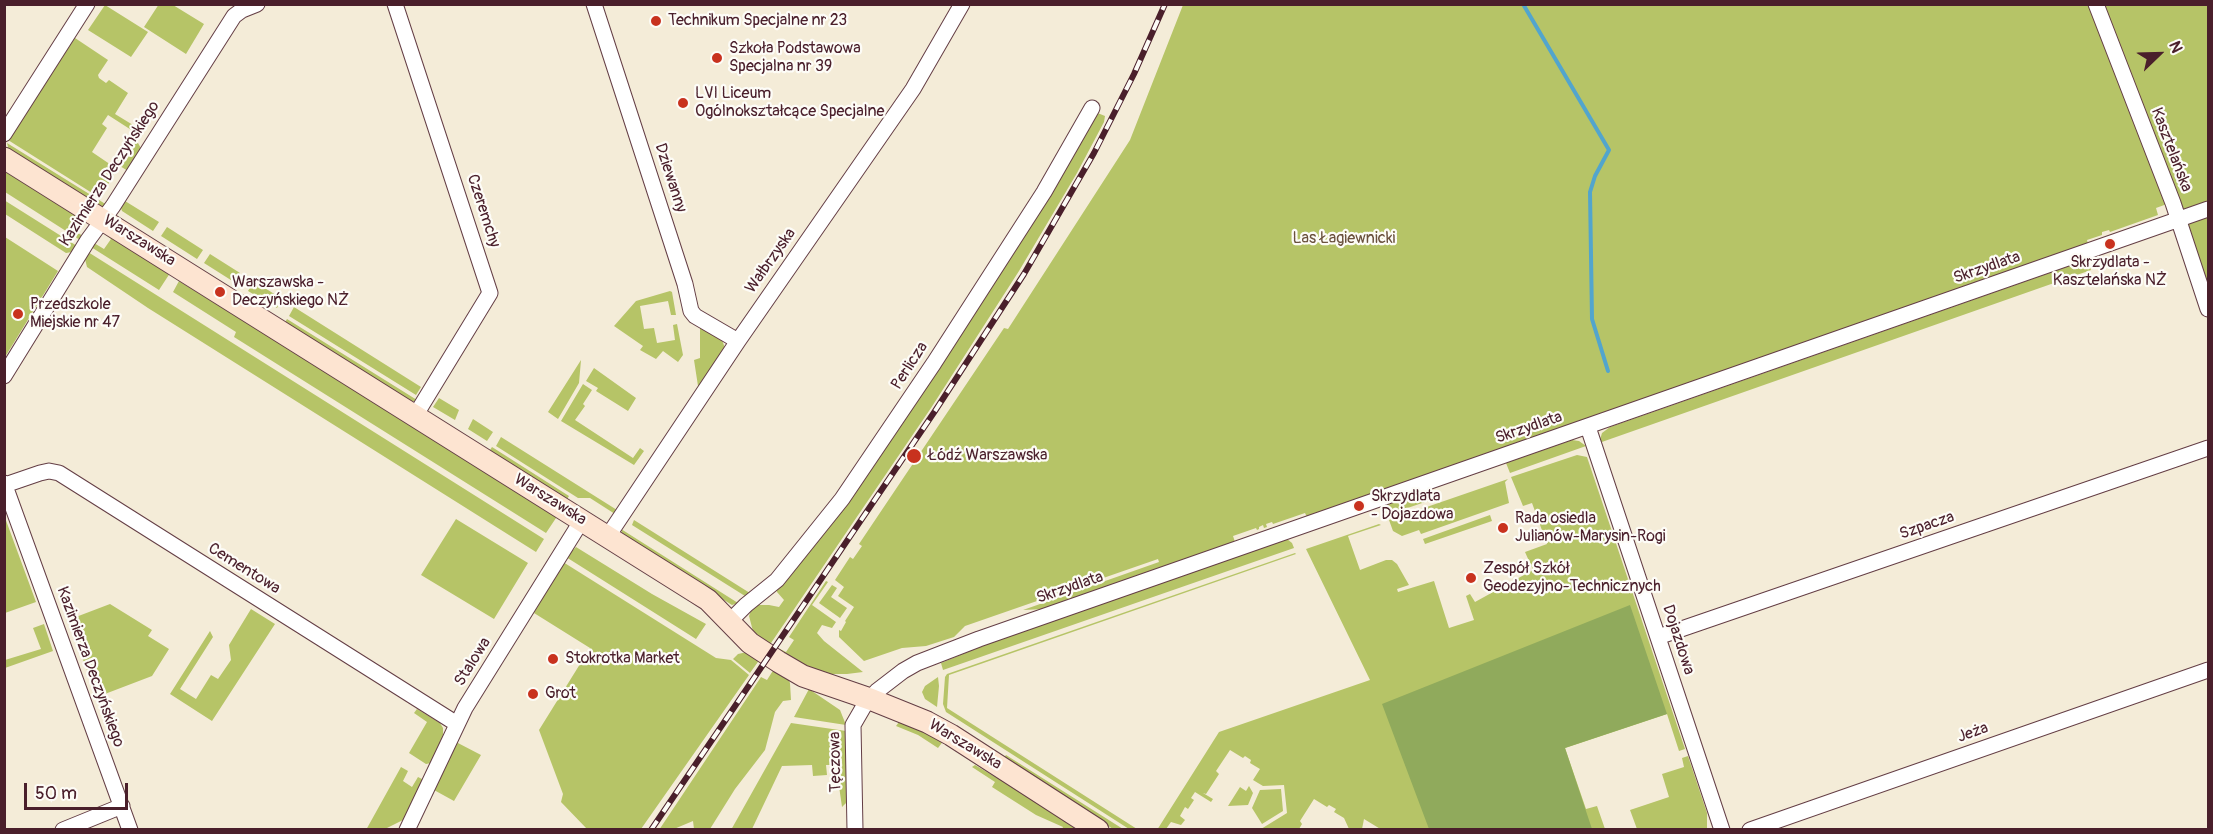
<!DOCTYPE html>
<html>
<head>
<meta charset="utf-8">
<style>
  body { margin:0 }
  #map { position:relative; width:2213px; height:834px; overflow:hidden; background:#f4ecd8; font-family:Pangolin,sans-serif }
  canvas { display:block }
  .frame { position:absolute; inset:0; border:6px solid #4a1f2b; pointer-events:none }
  .north { position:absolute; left:2129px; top:24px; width:60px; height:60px; -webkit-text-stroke:4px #fdfcf7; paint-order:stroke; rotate:67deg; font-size:16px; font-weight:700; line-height:24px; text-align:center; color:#4a1f2b }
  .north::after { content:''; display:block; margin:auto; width:21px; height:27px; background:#4a1f2b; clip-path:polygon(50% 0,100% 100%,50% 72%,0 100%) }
  .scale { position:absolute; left:24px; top:783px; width:104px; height:27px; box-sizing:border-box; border:3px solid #4a1f2b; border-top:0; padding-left:8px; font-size:18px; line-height:21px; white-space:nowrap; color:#4a1f2b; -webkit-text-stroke:4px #fdfcf7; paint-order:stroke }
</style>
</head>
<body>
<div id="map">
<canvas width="2213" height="834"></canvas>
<div class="frame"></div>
<div class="north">N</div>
<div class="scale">50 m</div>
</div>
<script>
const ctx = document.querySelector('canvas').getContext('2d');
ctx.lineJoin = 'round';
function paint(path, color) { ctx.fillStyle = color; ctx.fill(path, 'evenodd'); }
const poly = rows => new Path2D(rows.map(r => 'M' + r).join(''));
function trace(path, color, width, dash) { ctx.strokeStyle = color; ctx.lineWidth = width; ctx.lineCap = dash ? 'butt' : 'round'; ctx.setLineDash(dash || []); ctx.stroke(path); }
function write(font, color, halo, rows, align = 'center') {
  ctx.font = font + ' Pangolin,sans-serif'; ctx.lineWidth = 4.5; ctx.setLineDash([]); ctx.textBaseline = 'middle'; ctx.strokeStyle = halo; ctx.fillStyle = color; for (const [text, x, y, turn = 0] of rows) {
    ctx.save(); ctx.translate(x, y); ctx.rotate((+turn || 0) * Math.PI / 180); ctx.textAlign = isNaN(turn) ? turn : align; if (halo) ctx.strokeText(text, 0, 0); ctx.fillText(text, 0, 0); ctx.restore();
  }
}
paint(poly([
  [159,4,173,5,204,24,186,54,144,27],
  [105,5,148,32,131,57,88,30],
  [1183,5,2208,5,2208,287,2178,200,2156,208,2158,215,2110,232,2109,230,2102,232,2102,235,2087,240,2088,244,1307,517,1305,513,1273,524,1272,522,1266,524,1267,527,1264,528,1263,525,1259,527,1259,529,1257,530,1256,528,1233,536,1235,542,1044,609,1023,610,1159,562,1158,559,965,626,954,637,926,646,902,648,864,661,839,637,839,630,841,631,846,622,845,621,854,607,838,596,844,587,835,580,850,557,853,559,862,546,859,544,1004,328,1008,329,1130,140],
  [75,38,108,60,98,75,99,78,106,83,109,80,128,93,115,114,133,125,141,126,136,133,108,115,102,124,107,128,92,152,117,169,100,198,8,140],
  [1095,112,1105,116,1104,122,1077,173,1019,271,931,408,769,646,778,652,780,649,786,652,794,640,789,637,826,581,828,582,812,605,836,622,832,628,822,625,817,633,824,641,863,672,847,674,824,674,795,663,761,643,754,635,749,616,753,605,769,605,779,607,784,600,777,592,776,587,850,496,910,408,969,311,1046,194],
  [130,138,138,143,142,150,128,171,115,163],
  [7,143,107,205,102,208,9,151],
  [4,167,85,220,86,222,80,219,73,230,83,236,80,240,5,192],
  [4,200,77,246,72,252,66,253,5,214],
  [125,201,159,222,153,231,122,211,121,208],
  [167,227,203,250,197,259,161,236],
  [106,235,110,235,172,270,159,290,91,247,94,243,104,249,111,239],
  [5,237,58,271,5,357],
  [88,252,544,539,536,552,148,308,87,267,85,259],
  [210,254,240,273,234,282,204,263],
  [2075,264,2089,265,2091,270,1599,443,1602,433,1610,427],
  [179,281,279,343,282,339,558,515,546,533,234,337,236,332,173,292],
  [254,281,282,299,277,308,248,291],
  [670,291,672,292,676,315,671,315,668,301,640,306,644,329,654,328,657,343,675,340,673,325,677,324,683,355,678,362,663,351,656,359,640,350,643,346,614,326,636,301],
  [294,307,421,387,416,395,289,316],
  [287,319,417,400,412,402,284,324],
  [700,326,722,340,725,348,700,387,698,386,694,360,700,358],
  [581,360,579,383,558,419,548,412],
  [594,368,636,398,628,411,596,391,598,388,586,381],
  [583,384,592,390,583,404,585,406,575,420,633,458,640,448,644,451,634,465,561,421],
  [439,398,459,410,455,420,433,407],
  [473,419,493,432,487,441,468,429],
  [501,437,617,510,615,514,590,498,578,498,496,446],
  [1572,440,1579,441,1586,446,1510,473,1506,463],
  [492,447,569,496,566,501,488,453],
  [1577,455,1587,457,1685,749,1679,751,1667,714,1565,748,1586,809,1597,806,1605,829,1382,830,1364,819,1362,829,1349,829,1344,818,1334,812,1336,809,1329,805,1327,807,1314,799,1300,821,1302,824,1299,829,1261,829,1287,813,1284,785,1263,786,1253,780,1260,769,1250,763,1251,760,1245,756,1243,758,1230,750,1216,771,1219,774,1206,794,1203,793,1213,799,1211,802,1195,792,1191,798,1194,800,1188,809,1185,807,1180,816,1185,820,1181,825,1171,822,1166,829,1157,830,1219,732,1370,680,1306,549,1379,524,1381,525,1348,536,1360,570,1386,560,1392,560,1397,564,1409,585,1397,589,1398,592,1434,581,1449,628,1474,620,1466,596,1470,594,1475,602,1533,570,1525,552,1547,544,1532,503,1523,506,1511,477],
  [1508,479,1505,482,1509,503,1421,534,1419,530,1402,536,1393,531,1389,520],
  [1423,492,1425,493,1428,501,1387,515,1386,505],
  [4,515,36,602,5,613,4,613],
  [1490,515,1492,521,1425,544,1423,539],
  [456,519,528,563,494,619,421,575],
  [634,520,753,595,745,596,632,525],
  [621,529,738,603,732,605,623,537],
  [1287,539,1292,543,1294,548,943,670,941,663,982,646],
  [576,547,652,594,706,624,696,639,566,557],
  [1295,553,1296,554,949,675,947,708,1137,829,1129,829,946,712,943,704,945,677,947,674],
  [563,562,716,658,731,660,749,675,641,829,587,829,561,802,563,794,539,730,590,648,534,613],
  [832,585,837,588,831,597,847,608,840,618,819,603],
  [110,604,152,630,148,636,169,649,152,676,97,697,68,620],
  [251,609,275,624,212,721,170,694,210,631,213,637,180,689,196,699,211,675,218,679,231,660,229,645],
  [44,624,53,651,5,668,5,660,41,649,33,628],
  [747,652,752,653,787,676,790,683,791,700,783,701,775,712,765,750,735,789,710,829,694,829,693,821,674,829,659,830,761,677,767,680,774,669,760,659,750,673,733,659,738,654],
  [938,677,939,686,937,707,925,699,922,692,925,686],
  [809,689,840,710,846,725,794,717],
  [417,709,440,723,443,728,443,735,431,763,426,764,409,753,427,722,414,713],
  [899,722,944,740,938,748,918,735,896,726],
  [791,723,846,731,848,801,842,807,836,765,826,765,827,775,813,776,812,765,782,766,752,829,731,830],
  [456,742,481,755,454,801,434,790],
  [1006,755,1123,829,1113,829,1003,759],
  [1688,756,1707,813,1707,829,1637,829,1630,810,1669,797,1662,774,1684,767,1682,758],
  [975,765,997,778,999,775,1084,829,1062,829,1063,827,1036,815,992,787,995,782,972,767],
  [401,767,408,771,403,781,412,787,418,777,424,780,409,812,403,820,385,829,366,830],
  [1249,786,1253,793,1248,805,1228,806,1240,787,1246,791],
  [1281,789,1283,811,1262,824,1252,808,1260,790]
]), '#b6c467');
paint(poly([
  [1630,605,1667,714,1565,748,1592,829,1429,829,1382,704]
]), '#90aa5c');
trace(poly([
  [1523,4,1609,150,1595,176,1590,192,1592,319,1608,371]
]), '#52a5cd', 4);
const street = poly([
  [395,4,490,293,415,416],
  [594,4,685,284,691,311,695,316,738,341],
  [2096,4,2173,203,2208,309],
  [4,134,87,4],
  [4,376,88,240,113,206,234,16,242,10,257,4],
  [1588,427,1722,830],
  [4,483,130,830],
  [5,485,40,473,49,471,59,473,457,724],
  [608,536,738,341,913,89,962,4],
  [729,622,746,605,777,580,842,499,934,363,1044,192,1092,108],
  [1658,637,2208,448],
  [63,830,122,806],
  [407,830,465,708,582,520],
  [855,830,853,725,864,706,877,691,903,671,917,663,979,639,2208,209],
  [1750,830,2208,670]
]);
const secondary = poly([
  [4,158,697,593,708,600,750,643,779,662,803,676,870,699,927,722,951,735,1098,830]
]);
trace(street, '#643e45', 17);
trace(secondary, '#643e45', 23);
trace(street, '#fff', 15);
trace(secondary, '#fde4d1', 21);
const rail = poly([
  [651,830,935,411,1024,274,1094,153,1134,74,1165,4]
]);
trace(rail, '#4a1f2b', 6);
trace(rail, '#fdfcf7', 4, [11]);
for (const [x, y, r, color] of [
  [656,21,6,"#c8321e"],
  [717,58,6,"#c8321e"],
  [683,103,6,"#c8321e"],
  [2110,244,6,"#c8321e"],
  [220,292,6,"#c8321e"],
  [18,314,6,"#c8321e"],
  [914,456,8,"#c8321e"],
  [1359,506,6,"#c8321e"],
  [1503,528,6,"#c8321e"],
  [1471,578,6,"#c8321e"],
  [553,659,6,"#c8321e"],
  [533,694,6,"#c8321e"]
]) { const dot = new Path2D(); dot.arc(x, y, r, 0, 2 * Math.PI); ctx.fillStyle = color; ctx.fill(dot); trace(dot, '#fdfcf7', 2); }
write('16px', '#4a1f2b', '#fdfcf7', [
  ["Technikum Specjalne nr 23",668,21],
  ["Szkoła Podstawowa",729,49],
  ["Specjalna nr 39",729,67],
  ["LVI Liceum",695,94],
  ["Ogólnokształcące Specjalne",695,112],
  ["Skrzydlata -",2110,263,"center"],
  ["Kasztelańska NŻ",2110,281,"center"],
  ["Warszawska -",232,283],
  ["Deczyńskiego NŻ",232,301],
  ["Przedszkole",30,305],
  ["Miejskie nr 47",30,323],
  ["Łódź Warszawska",928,456],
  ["Skrzydlata",1371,497],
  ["- Dojazdowa",1371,515],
  ["Rada osiedla",1515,519],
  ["Julianów-Marysin-Rogi",1515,537],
  ["Zespół Szkół",1483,569],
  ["Geodezyjno-Technicznych",1483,587],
  ["Stokrotka Market",565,659],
  ["Grot",545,694]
], 'left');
write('16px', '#4a1f2b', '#fdfcf7', [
  ["Kasztelańska",2171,150,69],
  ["Kazimierza Deczyńskiego",110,174,-57],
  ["Dziewanny",670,178,72],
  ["Czeremchy",483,211,72],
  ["Warszawska",139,241,32],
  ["Wałbrzyska",771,261,-55],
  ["Skrzydlata",1987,268,-19],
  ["Perlicza",910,366,-57],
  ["Skrzydlata",1529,428,-19],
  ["Warszawska",550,500,32],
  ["Szpacza",1927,526,-19],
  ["Cementowa",244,569,32],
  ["Skrzydlata",1070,588,-19],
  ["Dojazdowa",1678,640,72],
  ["Stalowa",473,662,-58],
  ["Kazimierza Deczyńskiego",90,667,70],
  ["Jeża",1973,733,-19],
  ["Warszawska",965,745,31],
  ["Tęczowa",836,762,-91]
]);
write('16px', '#6a513d', '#fdfcf7', [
  ["Las Łagiewnicki",1344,239]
]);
</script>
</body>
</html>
